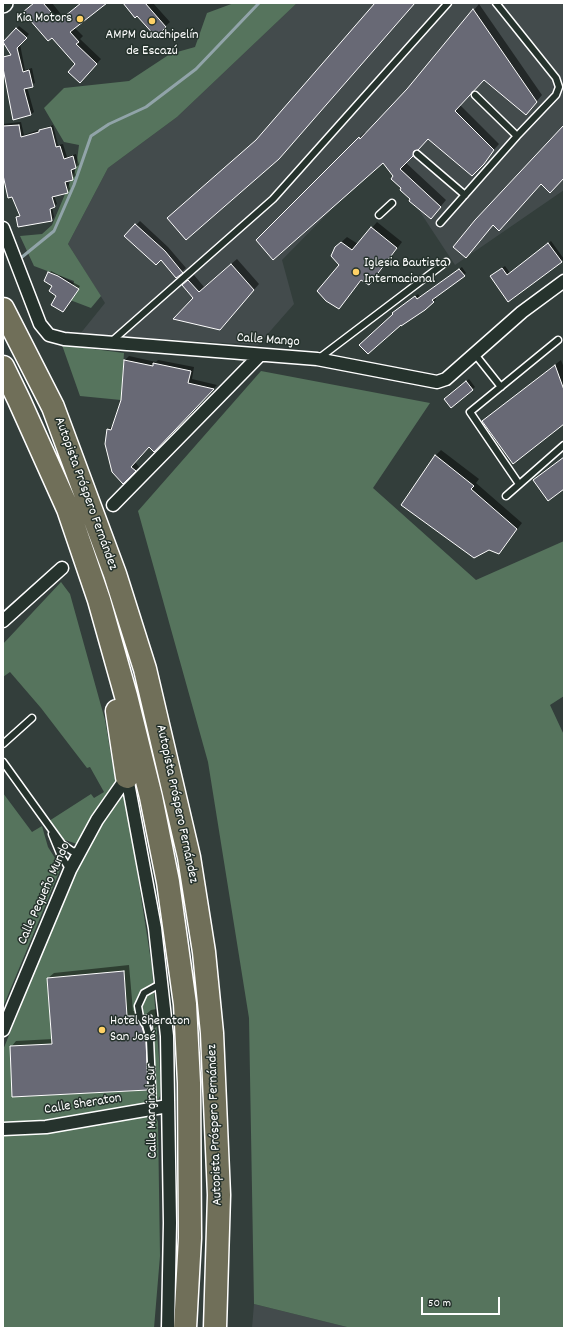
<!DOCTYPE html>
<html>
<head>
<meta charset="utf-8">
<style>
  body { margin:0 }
  #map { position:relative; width:567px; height:1331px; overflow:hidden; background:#333e3b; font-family:Dekko,sans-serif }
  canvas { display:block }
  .frame { position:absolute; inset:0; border:4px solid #fff; pointer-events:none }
  .scale { position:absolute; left:421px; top:1297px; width:79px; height:18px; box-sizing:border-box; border:2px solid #fff; border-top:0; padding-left:5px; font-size:12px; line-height:14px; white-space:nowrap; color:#fff; -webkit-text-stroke:3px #26332d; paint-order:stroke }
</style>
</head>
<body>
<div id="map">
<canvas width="567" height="1331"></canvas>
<div class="frame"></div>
<div class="scale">50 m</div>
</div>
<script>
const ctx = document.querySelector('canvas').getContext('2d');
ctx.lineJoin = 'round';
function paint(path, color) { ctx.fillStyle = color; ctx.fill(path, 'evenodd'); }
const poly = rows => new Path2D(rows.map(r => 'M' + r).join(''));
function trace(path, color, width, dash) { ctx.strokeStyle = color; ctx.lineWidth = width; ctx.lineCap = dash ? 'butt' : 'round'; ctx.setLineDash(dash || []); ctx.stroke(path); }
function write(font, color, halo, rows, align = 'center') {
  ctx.font = font + ' Dekko,sans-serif'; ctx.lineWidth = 3; ctx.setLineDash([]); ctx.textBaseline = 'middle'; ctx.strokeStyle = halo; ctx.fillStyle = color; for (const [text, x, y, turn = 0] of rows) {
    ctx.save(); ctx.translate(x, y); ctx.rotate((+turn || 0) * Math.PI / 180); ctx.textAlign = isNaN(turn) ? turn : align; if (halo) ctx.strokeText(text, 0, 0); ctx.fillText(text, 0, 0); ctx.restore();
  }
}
paint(poly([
  [297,3,564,3,564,190,455,265,401,183,381,159,282,260,294,304,258,345,80,334,105,303,68,244,108,168,177,117],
  [254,1304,351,1328,252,1328]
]), '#434b4c');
paint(poly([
  [234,3,297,3,177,117,108,168,68,244,101,296,91,308,70,300,74,281,34,266,20,236,42,234,52,225,76,168,79,145,64,142,44,108,64,88,129,81,170,54,195,47,207,13],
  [62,345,124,353,121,400,80,396],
  [261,371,430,403,373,488,476,580,564,541,564,696,550,705,564,735,564,1328,351,1328,254,1304,249,1018,208,762,138,511],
  [61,582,70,594,105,720,116,785,80,845,62,839,49,821,91,794,94,798,104,792,90,767,87,768,41,708,10,672,3,677,3,644],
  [3,793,32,832,42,826,48,847,55,858,60,870,3,1007],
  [125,793,152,968,161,1084,160,1096,157,1102,37,1124,3,1123,3,1050,59,911,93,836,119,795],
  [124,971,127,1016,152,1015,156,1090,13,1097,10,1047,52,1044,47,978],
  [151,1115,156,1117,158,1122,160,1256,154,1328,3,1328,3,1133]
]), '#56745d');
paint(poly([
  [35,3,52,3,64,18,82,3,105,3,74,27,83,36,80,39,101,59,84,77],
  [124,3,153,3,170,22,156,35],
  [479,4,542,95,531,108,484,78,460,105,499,144,478,168,429,138,405,162,446,200,436,212,411,199,383,162,257,240,365,132,366,133,408,90],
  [19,26,29,34,20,44,25,70,32,68,35,83,27,87,34,112,31,114,13,119,3,64,3,57,11,54,4,43],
  [21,122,24,135,53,125,58,145,63,144,67,157,76,154,79,165,74,168,76,176,68,180,70,189,68,192,54,195,57,204,52,207,54,217,51,220,17,217,20,214,3,163,3,124],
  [140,221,168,247,186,268,176,277,161,258,125,236],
  [377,222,402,242,375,278,369,284,362,280,344,302,340,265,336,247,347,237,358,244],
  [551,241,564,259,508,300,494,274,505,266,510,273],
  [237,259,259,284,220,329,183,285,194,275,204,287],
  [462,267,466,273,435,297,436,299,433,302,394,314,393,313,418,294,420,297],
  [51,271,80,286,65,309,54,286,49,273],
  [129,356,156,362,158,360,194,367,192,379,217,385,154,451,149,446,135,462,139,467,123,483,108,430,112,426,122,400,125,360],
  [561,360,564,368,564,423,483,421],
  [469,379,475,387,451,407,447,397],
  [441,450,479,479,476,483,522,523,499,553,435,456],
  [129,965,133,1011,141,1010,144,1016,151,1010,157,1009,158,1025,153,1030,151,1023,146,1016,151,1034,153,1083,147,1089,11,1047,16,1041,53,1039,48,978,54,973]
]), '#0007');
trace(poly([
  [22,257,54,231,74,185,91,136,109,124,146,107,196,69,259,3]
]), '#91a4a9', 3);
const building = poly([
  [34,3,43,3,59,21,81,3,107,3,70,32,79,42,76,44,97,64,80,83,68,72,75,64,52,38,48,41,23,12,34,3],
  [123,3,145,3,166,27,156,37,137,16,135,18,123,3],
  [375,3,415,3,279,159,186,240,167,218,256,140,375,3],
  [473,9,537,102,526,115,484,80,455,111,494,150,484,164,472,176,428,139,418,150,414,151,413,156,400,169,441,207,431,219,409,201,410,199,400,190,401,188,391,179,393,176,383,163,273,260,256,240,359,137,360,139,407,89,473,9],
  [16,28,27,38,17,48,23,72,29,70,33,87,24,89,31,115,13,120,3,68,3,57,11,55,3,42,16,28],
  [19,125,21,137,39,132,39,130,51,127,56,147,60,146,64,159,73,156,76,168,71,170,73,180,65,182,68,193,52,197,55,207,50,209,52,221,18,227,16,217,20,216,12,197,8,198,3,175,3,126,19,125],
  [564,125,564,178,550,193,541,184,499,231,493,225,466,258,453,247,475,220,564,125],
  [135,224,165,251,183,273,176,278,161,260,156,265,124,236,135,224],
  [371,227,397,248,369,285,361,280,339,309,326,301,317,291,339,265,331,256,335,247,341,242,352,250,371,227],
  [548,243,562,262,508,302,490,276,502,268,507,275,548,243],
  [231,264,254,290,220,330,173,319,193,298,182,285,188,280,199,292,231,264],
  [459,269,465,276,432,300,434,302,425,310,401,326,401,325,368,354,359,345,393,314,392,313,415,296,417,299,459,269],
  [48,272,58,276,79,289,63,312,51,305,56,296,49,291,52,286,44,281,48,272],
  [124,360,153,366,153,363,191,371,188,383,214,389,154,452,149,447,131,467,136,471,123,484,112,472,105,444,107,429,111,430,121,400,124,360],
  [555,365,564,390,564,424,513,464,482,421,555,365],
  [466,381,473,390,451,408,444,399,466,381],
  [435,455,474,486,471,489,517,529,499,554,489,550,474,558,401,505,435,455],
  [564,457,564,489,548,501,533,480,564,457],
  [124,971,127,1016,135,1016,142,1027,146,1040,148,1090,12,1097,10,1046,52,1044,47,978,124,971],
  [144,1015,152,1015,153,1032,150,1024,144,1015]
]);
paint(building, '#686975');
trace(building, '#fff', 1);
const lane = poly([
  [475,95,517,136,556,95,559,87,556,78,496,3],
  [417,154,465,195],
  [379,215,392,203],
  [440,223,517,136],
  [112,341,273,199,448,3],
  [474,353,501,387],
  [318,359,446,262],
  [519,484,470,412,558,340],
  [506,496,564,445],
  [3,744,32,718],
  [3,762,62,844,72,851,79,852],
  [52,834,61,856,70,870],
  [153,1109,150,1039,146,1025,140,1017,138,1006,144,993,162,983]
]);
const street = poly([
  [3,228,40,324,49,335,64,339,317,359,437,382,446,379,522,312,564,281],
  [113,505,260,355],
  [3,621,62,568],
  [127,777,155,928,167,1036,170,1223,168,1328],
  [3,1030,70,870,97,820,127,777],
  [3,1129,46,1127,168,1106]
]);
const secondary = poly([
  [3,4,4,3]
]);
const highway = poly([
  [3,309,53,407,115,574,145,669,189,857,204,952,212,1033,219,1195,215,1328],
  [3,367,19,400,68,509,99,600,126,696,151,797,168,882,185,1004,189,1083,190,1238,185,1328],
  [117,711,127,777]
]);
trace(lane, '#fff', 9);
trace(street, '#fff', 15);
trace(secondary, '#fff', 20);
trace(highway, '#fff', 25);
trace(lane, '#26332d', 6);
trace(street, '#26332d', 12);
trace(secondary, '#26332d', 17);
trace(highway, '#706f59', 22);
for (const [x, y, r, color] of [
  [80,19,4,"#ffd166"],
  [152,21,4,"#ffd166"],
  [356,272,4,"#ffd166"],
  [102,1030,4,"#ffd166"]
]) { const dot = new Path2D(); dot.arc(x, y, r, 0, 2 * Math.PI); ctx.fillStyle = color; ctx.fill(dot); trace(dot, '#26332d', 1.5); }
write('14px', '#fff', '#26332d', [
  ["Kia Motors",72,19,"right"],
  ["AMPM Guachipelín",152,36,"center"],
  ["de Escazú",152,52,"center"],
  ["Iglesia Bautista",364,264],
  ["Internacional",364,280],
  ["Hotel Sheraton",110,1022],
  ["San José",110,1038]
], 'left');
write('14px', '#fff', '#26332d', [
  ["Calle Mango",268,341,4],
  ["Autopista Próspero Fernández",85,494,70],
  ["Autopista Próspero Fernández",176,804,78],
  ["Calle Pequeño Mundo",45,894,-66],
  ["Calle Sheraton",83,1105,-9],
  ["Calle Marginal Sur",153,1111,-91],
  ["Autopista Próspero Fernández",216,1125,-92]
]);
</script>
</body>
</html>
